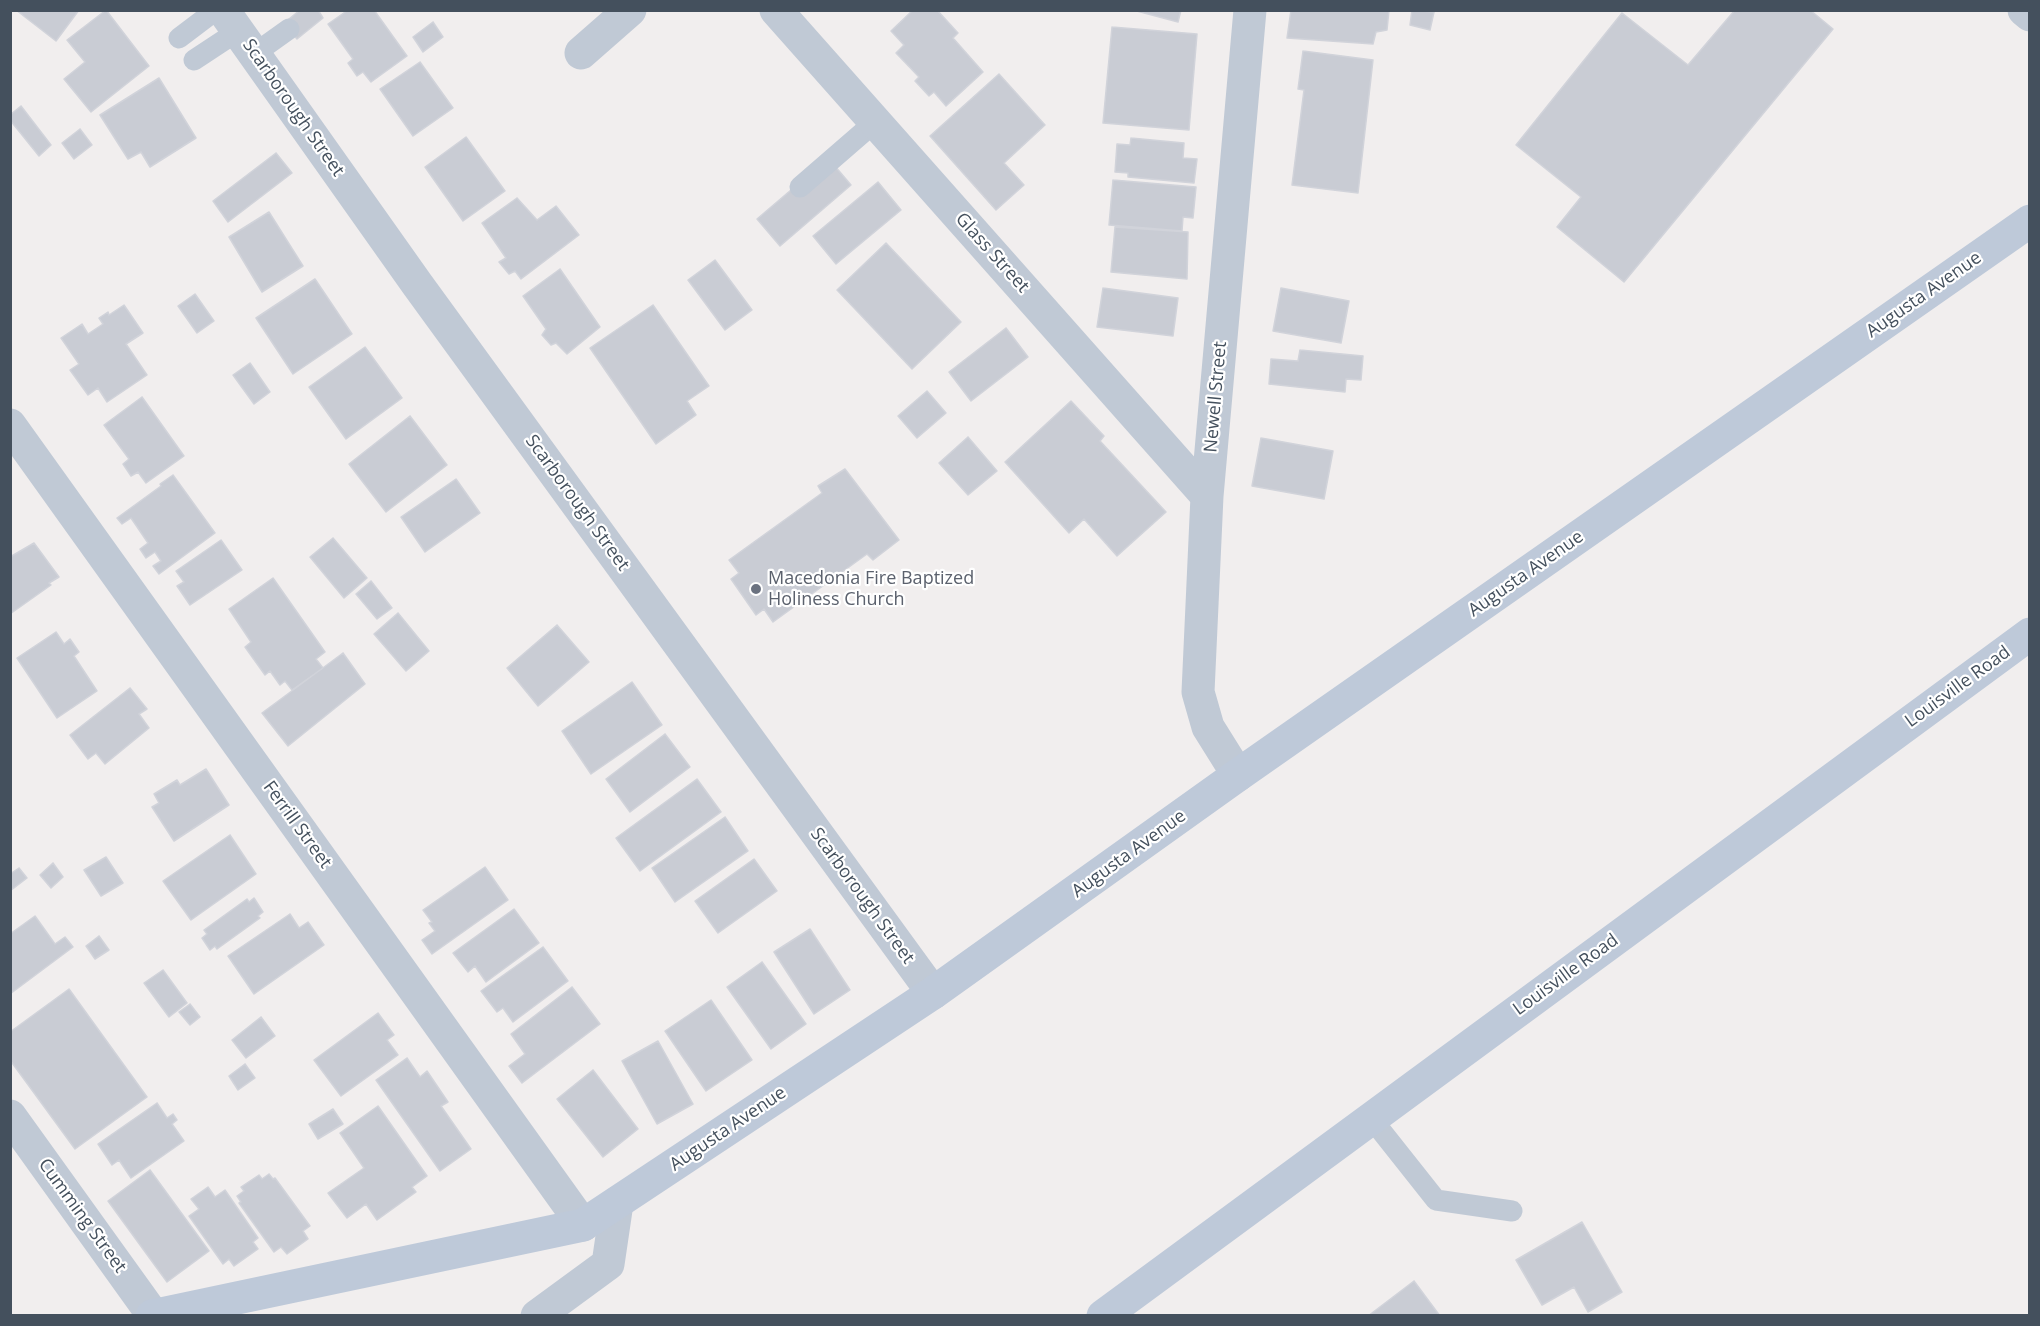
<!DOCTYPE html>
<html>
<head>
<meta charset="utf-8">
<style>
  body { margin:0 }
  #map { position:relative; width:2040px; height:1326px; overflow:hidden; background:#f1eeee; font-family:"Open Sans",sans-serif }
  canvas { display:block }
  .frame { position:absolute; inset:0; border:12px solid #44505d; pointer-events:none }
</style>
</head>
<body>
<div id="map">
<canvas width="2040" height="1326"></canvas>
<div class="frame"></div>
</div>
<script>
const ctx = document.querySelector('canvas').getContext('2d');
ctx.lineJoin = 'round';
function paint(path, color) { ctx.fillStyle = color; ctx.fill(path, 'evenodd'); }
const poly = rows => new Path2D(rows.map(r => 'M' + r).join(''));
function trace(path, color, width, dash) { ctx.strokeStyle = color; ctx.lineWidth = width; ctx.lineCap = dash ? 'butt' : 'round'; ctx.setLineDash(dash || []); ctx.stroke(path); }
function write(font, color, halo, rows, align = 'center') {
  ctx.font = font + ' "Open Sans",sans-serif'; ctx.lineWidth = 4.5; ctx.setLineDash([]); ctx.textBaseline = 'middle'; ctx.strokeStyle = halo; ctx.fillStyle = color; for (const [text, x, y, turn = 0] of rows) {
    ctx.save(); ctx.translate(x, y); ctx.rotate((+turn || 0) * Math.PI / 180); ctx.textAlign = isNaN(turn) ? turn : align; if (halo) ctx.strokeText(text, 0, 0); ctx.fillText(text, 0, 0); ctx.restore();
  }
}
const building = poly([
  [16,10,79,10,56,41,16,10],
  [106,10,149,66,91,112,64,79,85,62,67,40,106,10],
  [300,10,318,10,323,18,297,39,284,23,300,10],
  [348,10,374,10,407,56,371,82,363,72,357,76,348,63,353,59,328,24,348,10],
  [913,10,937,10,958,33,953,38,983,72,946,106,934,92,929,96,915,81,919,77,896,53,904,45,891,31,913,10],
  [1133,10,1181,10,1178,22,1133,10],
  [1291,10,1389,10,1387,30,1376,32,1373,44,1287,38,1291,10],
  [1412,10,1434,12,1430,30,1410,25,1412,10],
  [1735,10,1810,10,1833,29,1624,282,1557,227,1581,197,1516,145,1622,13,1688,65,1735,10],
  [433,22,443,37,423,52,413,37,433,22],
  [1112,27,1197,34,1189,130,1103,123,1112,27],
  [1303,51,1373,60,1358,193,1292,185,1304,90,1298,89,1303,51],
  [420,62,453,108,413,136,380,89,420,62],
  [999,74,1045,125,1004,163,1024,185,996,210,930,136,999,74],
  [159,78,196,138,150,167,141,152,128,159,100,115,159,78],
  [21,106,51,145,39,156,10,120,10,115,21,106],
  [80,129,92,145,74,159,62,143,80,129],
  [466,137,505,191,463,221,425,167,466,137],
  [1131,138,1184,143,1183,158,1197,159,1194,183,1128,177,1128,173,1115,172,1117,144,1130,145,1131,138],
  [276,153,292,173,228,222,213,201,276,153],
  [834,165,851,185,780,246,757,219,798,184,834,165],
  [1113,180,1196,187,1193,218,1183,217,1182,231,1109,225,1113,180],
  [878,182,901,210,836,264,813,236,878,182],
  [517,198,537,220,556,206,579,235,521,279,515,271,509,274,499,262,506,258,482,223,517,198],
  [269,212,303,266,262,292,229,237,269,212],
  [1115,227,1188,232,1187,279,1111,272,1115,227],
  [886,243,961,322,912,369,837,290,886,243],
  [715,260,752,310,725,330,688,280,715,260],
  [560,269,600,327,567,354,556,343,551,345,542,335,546,329,523,296,560,269],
  [315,279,352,334,293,374,256,318,315,279],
  [1103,288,1178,298,1173,336,1097,327,1103,288],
  [1281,288,1349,301,1341,343,1273,331,1281,288],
  [195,294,214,321,197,333,178,306,195,294],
  [124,305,143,333,126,344,147,375,107,402,98,388,88,395,70,370,79,364,61,338,82,324,88,334,103,324,99,318,108,312,109,315,124,305],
  [653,305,709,386,687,401,696,415,656,444,590,348,653,305],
  [1006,328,1028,357,971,401,949,372,1006,328],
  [365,347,402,398,346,439,309,387,365,347],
  [1300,350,1363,356,1361,380,1346,379,1345,392,1269,384,1271,359,1298,361,1300,350],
  [250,363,270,392,254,404,233,375,250,363],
  [927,391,946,413,917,438,898,416,927,391],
  [142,397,184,456,146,483,138,472,131,476,123,464,129,459,104,425,142,397],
  [1071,401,1104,436,1100,441,1166,512,1117,556,1084,519,1069,533,1005,462,1071,401],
  [410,416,447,465,386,512,349,464,410,416],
  [968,437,997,471,968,495,939,463,968,437],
  [1261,438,1333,451,1324,499,1252,486,1261,438],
  [845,469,899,540,873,560,867,554,773,622,764,609,756,615,731,579,739,573,729,560,822,493,818,486,845,469],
  [173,475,215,533,159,574,153,566,161,561,155,552,146,558,140,549,148,543,131,518,122,524,117,518,161,486,160,484,173,475],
  [456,479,480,513,425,552,401,517,456,479],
  [333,538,367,578,344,598,310,557,333,538],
  [221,540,242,570,190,605,177,586,184,582,176,571,221,540],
  [34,543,59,577,49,583,51,585,10,614,10,557,34,543],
  [273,578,325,652,316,659,323,668,292,690,285,681,280,685,270,671,265,675,245,647,251,642,229,609,273,578],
  [371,581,392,608,377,619,356,594,371,581],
  [398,613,429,651,406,671,374,634,398,613],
  [557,625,589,662,538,706,507,668,557,625],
  [56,632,64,644,70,639,79,652,74,656,97,691,57,718,17,658,56,632],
  [343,653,365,684,288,746,262,713,343,653],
  [632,682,662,725,591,774,562,731,632,682],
  [130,688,147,709,139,714,149,728,105,764,96,753,88,759,70,735,130,688],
  [665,734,690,767,630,812,606,779,665,734],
  [206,769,229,805,174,841,152,807,159,803,154,794,177,780,180,785,206,769],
  [697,779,721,812,640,871,616,838,697,779],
  [725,817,748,851,675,902,652,868,725,817],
  [230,835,256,874,191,920,163,881,230,835],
  [106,857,123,883,101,896,84,870,106,857],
  [754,859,777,891,718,933,695,901,754,859],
  [53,863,63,877,51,888,40,875,53,863],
  [485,867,508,900,432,954,422,940,435,931,429,923,432,922,423,910,485,867],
  [19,868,27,878,10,891,10,874,19,868],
  [254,898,263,912,258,916,260,918,217,949,215,946,210,950,202,938,207,934,204,930,247,899,249,902,254,898],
  [514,909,539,943,486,982,475,966,468,972,453,953,514,909],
  [290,914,299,928,308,922,324,945,254,994,228,956,290,914],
  [35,916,55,944,65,937,73,947,10,994,10,934,35,916],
  [810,929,850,990,814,1014,774,952,810,929],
  [99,936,109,950,95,959,86,946,99,936],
  [543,947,568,981,513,1022,503,1008,497,1012,481,991,543,947],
  [762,962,806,1024,771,1049,727,987,762,962],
  [163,970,187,1003,169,1017,144,983,163,970],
  [572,987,600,1024,522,1083,509,1066,525,1054,511,1034,572,987],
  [69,989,147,1097,75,1149,10,1060,10,1032,69,989],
  [711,1000,752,1060,706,1091,665,1031,711,1000],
  [190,1004,200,1017,190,1025,179,1012,190,1004],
  [378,1013,394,1035,387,1040,398,1055,341,1096,314,1060,378,1013],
  [261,1017,275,1036,246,1058,232,1040,261,1017],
  [658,1041,693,1104,657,1124,622,1061,658,1041],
  [407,1058,420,1077,427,1071,448,1102,441,1106,471,1149,440,1171,376,1080,407,1058],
  [245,1064,255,1078,238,1090,229,1076,245,1064],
  [593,1070,638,1129,603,1157,557,1099,593,1070],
  [157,1103,167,1118,173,1114,177,1120,172,1124,184,1141,131,1178,119,1160,112,1165,98,1144,157,1103],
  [378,1106,427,1176,412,1187,416,1192,377,1220,366,1204,347,1218,328,1193,364,1168,340,1133,378,1106],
  [333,1109,343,1124,318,1139,309,1124,333,1109],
  [150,1170,209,1251,167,1282,108,1201,150,1170],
  [269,1174,273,1179,275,1178,310,1226,303,1231,308,1239,287,1254,281,1247,274,1252,239,1203,241,1202,237,1196,244,1191,241,1187,259,1175,262,1179,269,1174],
  [208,1187,215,1197,225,1190,258,1238,253,1242,258,1249,234,1266,229,1259,223,1264,189,1216,199,1209,191,1199,208,1187],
  [1582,1222,1622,1292,1588,1312,1574,1287,1542,1305,1516,1260,1582,1222],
  [1414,1281,1440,1316,1368,1316,1414,1281]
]);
paint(building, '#c9ccd4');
trace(building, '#d1d3da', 1.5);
trace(poly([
  [179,38,216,10],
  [254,54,289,29],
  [194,60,238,31],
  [800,187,875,122],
  [1371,1118,1436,1200,1512,1211]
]), '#c0c9d5', 21);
trace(poly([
  [223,10,417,284,933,993],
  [776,10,1207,496],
  [581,53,630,10],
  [10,425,583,1225],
  [1238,775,1208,727,1198,692,1207,496,1250,10],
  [10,1116,153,1315],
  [537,1316,608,1264,617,1203]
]), '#c0c9d5', 33);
trace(poly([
  [2024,10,2030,15]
]), '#c0c9d5', 33);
trace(poly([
  [152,1316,583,1225,933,993,1238,775,2030,221],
  [1103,1316,2030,634]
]), '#bec9d9', 33);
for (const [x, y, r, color] of [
  [756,589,6,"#6b7280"]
]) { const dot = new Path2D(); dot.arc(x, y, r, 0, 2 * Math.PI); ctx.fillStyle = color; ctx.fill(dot); trace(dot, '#fff', 2); }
write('18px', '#44505d', '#fff', [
  ["Scarborough Street",293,108,55],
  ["Glass Street",992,253,48],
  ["Augusta Avenue",1924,295,-35],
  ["Newell Street",1216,397,-85],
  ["Scarborough Street",577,503,54],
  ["Augusta Avenue",1526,574,-35],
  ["Louisville Road",1958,687,-36],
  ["Ferrill Street",297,825,54],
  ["Augusta Avenue",1129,854,-36],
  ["Scarborough Street",862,896,54],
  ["Louisville Road",1566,975,-36],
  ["Augusta Avenue",728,1129,-34],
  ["Cumming Street",82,1216,54]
]);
write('18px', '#5b616d', '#fff', [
  ["Macedonia Fire Baptized",768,579],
  ["Holiness Church",768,600]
], 'left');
</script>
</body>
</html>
